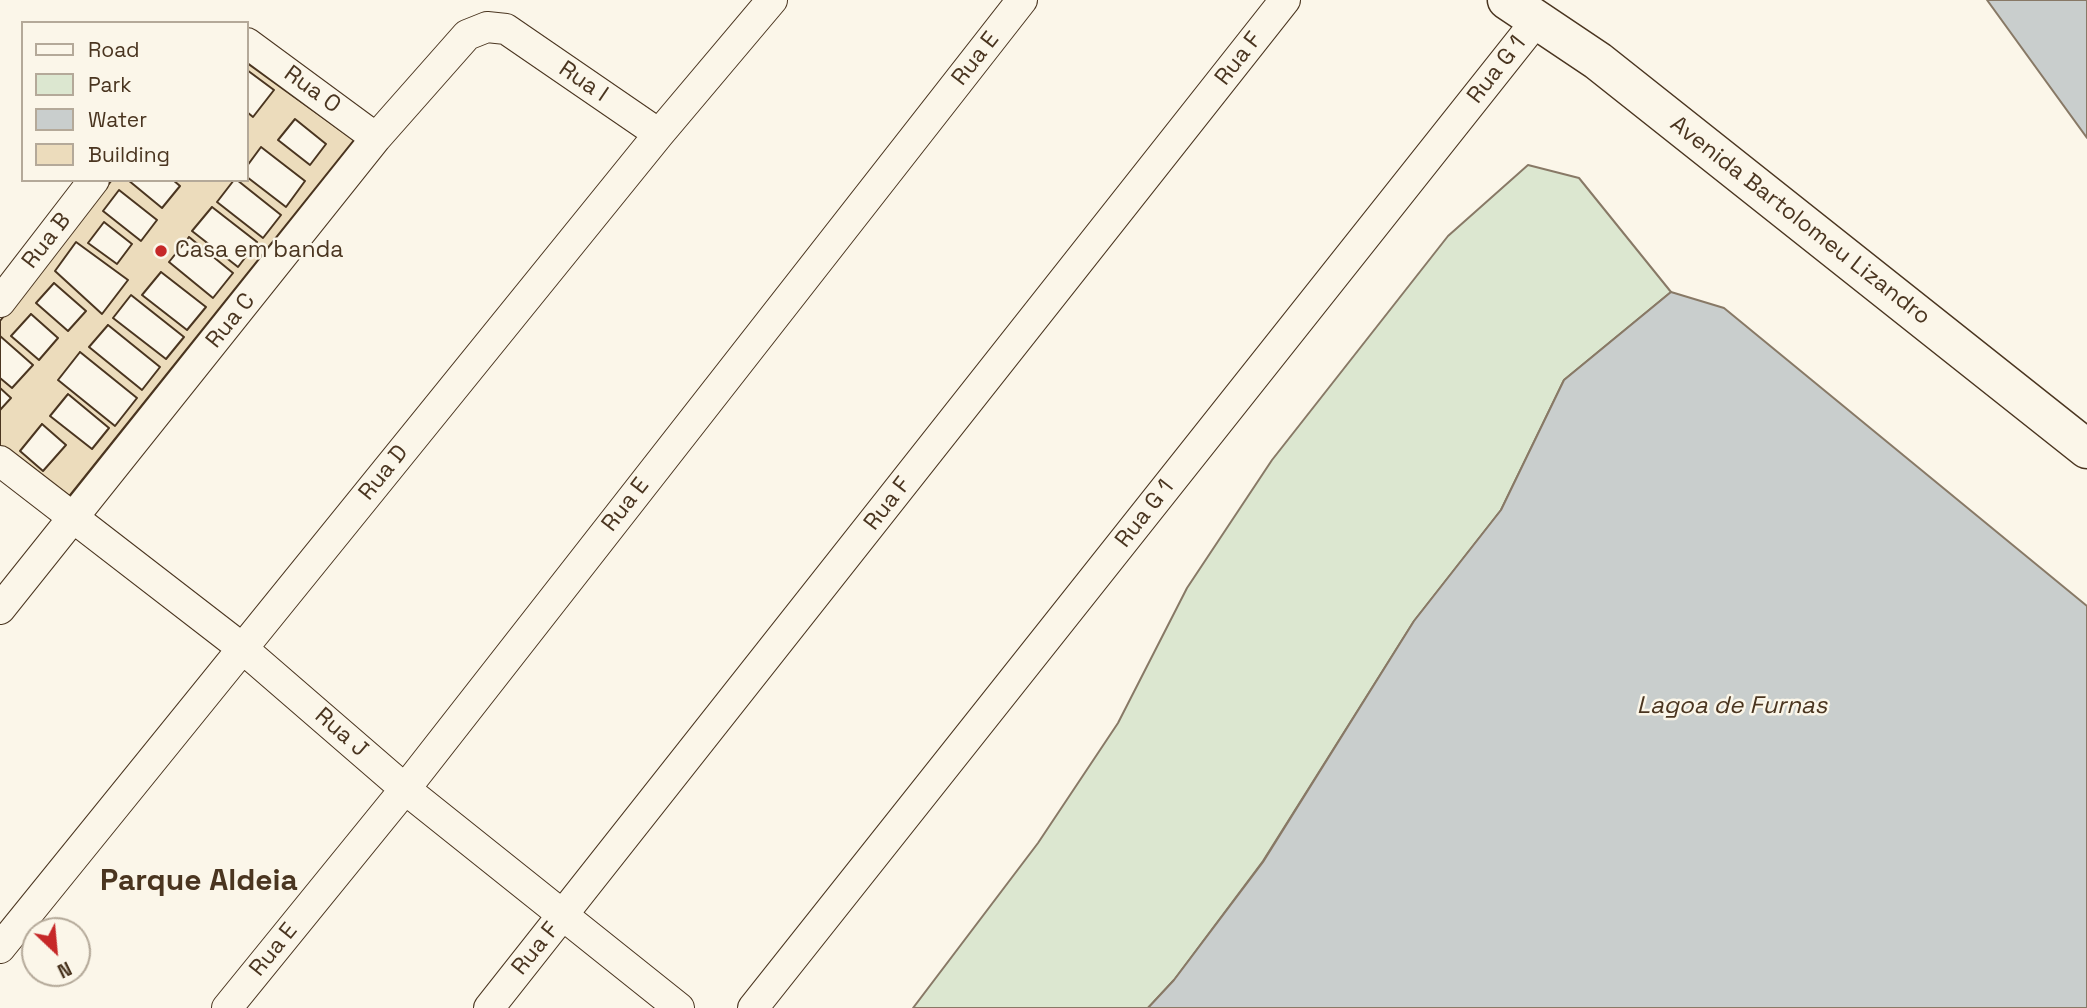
<!DOCTYPE html>
<html>
<head>
<meta charset="utf-8">
<style>
  body { margin:0 }
  #map { position:relative; width:2087px; height:1008px; overflow:hidden; background:#fbf6e9; font-family:"Space Grotesk",sans-serif }
  canvas { display:block }
  .legend { position:absolute; left:21px; top:21px; width:228px; height:161px; box-sizing:border-box; background:#fbf6e9; border:2px solid #b4a999; margin:0; padding:9px 12px; list-style:none; font-size:21px; color:#4a3520 }
  .legend li { display:flex; align-items:center; gap:14px; height:35px }
  .legend b { width:35px; border:2px solid #b4a999 }
  .north { position:absolute; left:21px; top:917px; width:70px; height:70px; box-sizing:border-box; background:#fbf6e9; border:2px solid #b4a999; border-radius:50%; rotate:154deg; font-size:19px; font-weight:700; line-height:28px; text-align:center; color:#4a3520 }
  .north::after { content:''; display:block; margin:auto; width:24px; height:32px; background:#c62828; clip-path:polygon(50% 0,100% 100%,50% 72%,0 100%) }
</style>
</head>
<body>
<div id="map">
<canvas width="2087" height="1008"></canvas>
<ul class="legend">
<li><b style="height:9px;background:#fbf6e9"></b>Road</li>
<li><b style="height:19px;background:#dce7d0"></b>Park</li>
<li><b style="height:19px;background:#c9cecd"></b>Water</li>
<li><b style="height:19px;background:#ecdcbc"></b>Building</li>
</ul>
<div class="north">N</div>
</div>
<script>
const ctx = document.querySelector('canvas').getContext('2d');
ctx.lineJoin = 'round';
function paint(path, color) { ctx.fillStyle = color; ctx.fill(path, 'evenodd'); }
const poly = rows => new Path2D(rows.map(r => 'M' + r).join(''));
function trace(path, color, width, dash) { ctx.strokeStyle = color; ctx.lineWidth = width; ctx.lineCap = dash ? 'butt' : 'round'; ctx.setLineDash(dash || []); ctx.stroke(path); }
function write(font, color, halo, rows, align = 'center') {
  ctx.font = font + ' "Space Grotesk",sans-serif'; ctx.lineWidth = 5; ctx.setLineDash([]); ctx.textBaseline = 'middle'; ctx.strokeStyle = halo; ctx.fillStyle = color; for (const [text, x, y, turn = 0] of rows) {
    ctx.save(); ctx.translate(x, y); ctx.rotate((+turn || 0) * Math.PI / 180); ctx.textAlign = isNaN(turn) ? turn : align; if (halo) ctx.strokeText(text, 0, 0); ctx.fillText(text, 0, 0); ctx.restore();
  }
}
const green = poly([
  [1528,165,1579,178,1671,292,1564,380,1501,510,1414,621,1263,861,1174,980,1148,1008,913,1008,1038,843,1118,723,1187,588,1272,460,1448,236,1528,165]
]);
paint(green, '#dce7d0');
trace(green, '#887966', 2);
const water = poly([
  [1987,0,2087,0,2087,138,1987,0],
  [1671,292,1724,308,2087,606,2087,1008,1148,1008,1174,980,1263,862,1414,621,1501,510,1564,380,1671,292]
]);
paint(water, '#c9cecd');
trace(water, '#887966', 2);
const building = poly([
  [247,63,354,140,66,500,0,449,0,321,112,180,247,180,247,63],
  [247,70,274,90,253,117,247,112,247,70],
  [295,119,326,144,310,165,278,140,295,119],
  [261,147,305,181,286,207,247,177,247,166,261,147],
  [128,180,173,180,180,186,162,208,128,180],
  [234,180,237,180,281,215,263,238,217,202,234,180],
  [119,190,157,220,141,241,103,211,119,190],
  [212,207,257,242,238,267,192,231,212,207],
  [104,222,132,244,117,264,88,243,104,222],
  [189,237,233,273,213,298,169,262,189,237],
  [76,242,128,280,102,314,55,271,76,242],
  [161,272,206,307,187,330,142,295,161,272],
  [54,283,86,311,68,331,36,303,54,283],
  [131,295,184,337,166,359,113,318,131,295],
  [31,314,58,338,39,360,11,336,31,314],
  [108,325,160,367,142,390,89,347,108,325],
  [0,336,33,365,12,388,0,378,0,336],
  [80,352,137,398,115,426,58,380,80,352],
  [0,388,11,398,0,410,0,388],
  [68,394,109,428,92,449,50,416,68,394],
  [42,424,66,445,43,471,20,451,42,424]
]);
paint(building, '#ecdcbc');
trace(building, '#4a3520', 2);
const street = poly([
  [247,43,376,138],
  [0,302,94,180],
  [0,461,242,648,405,789,679,1008],
  [0,609,376,138,467,35,487,27,506,29,659,134],
  [0,948,659,134,772,0],
  [227,1008,405,789,1022,0],
  [489,1008,1285,0],
  [753,1008,1537,20]
]);
const highway = poly([
  [1507,0,1598,61,2087,449]
]);
trace(street, '#4a3520', 32);
trace(highway, '#4a3520', 41);
trace(street, '#fbf6e9', 30);
trace(highway, '#fbf6e9', 38);
for (const [x, y, r, color] of [
  [161,251,7,"#c62828"]
]) { const dot = new Path2D(); dot.arc(x, y, r, 0, 2 * Math.PI); ctx.fillStyle = color; ctx.fill(dot); trace(dot, '#fbf6e9', 2.5); }
write('23px', '#4a3520', '#fbf6e9', [
  ["Rua E",976,59,-52],
  ["Rua F",1239,59,-52],
  ["Rua G 1",1497,70,-52],
  ["Rua I",583,82,34],
  ["Rua O",312,90,36],
  ["Avenida Bartolomeu Lizandro",1800,221,38],
  ["Rua B",47,241,-52],
  ["Rua C",231,321,-51],
  ["Rua D",384,473,-51],
  ["Rua F",888,504,-52],
  ["Rua E",626,505,-52],
  ["Rua G 1",1145,514,-52],
  ["Rua J",341,733,41],
  ["Rua F",536,949,-51],
  ["Rua E",274,950,-51]
]);
write('23px', '#4a3520', '#fbf6e9', [
  ["Casa em banda",175,251]
], 'left');
write('italic 24px', '#4a3520', '#fbf6e9', [
  ["Lagoa de Furnas",1732,706]
]);
write('bold 30px', '#4a3520', '#fbf6e9', [
  ["Parque Aldeia",199,882]
]);
</script>
</body>
</html>
